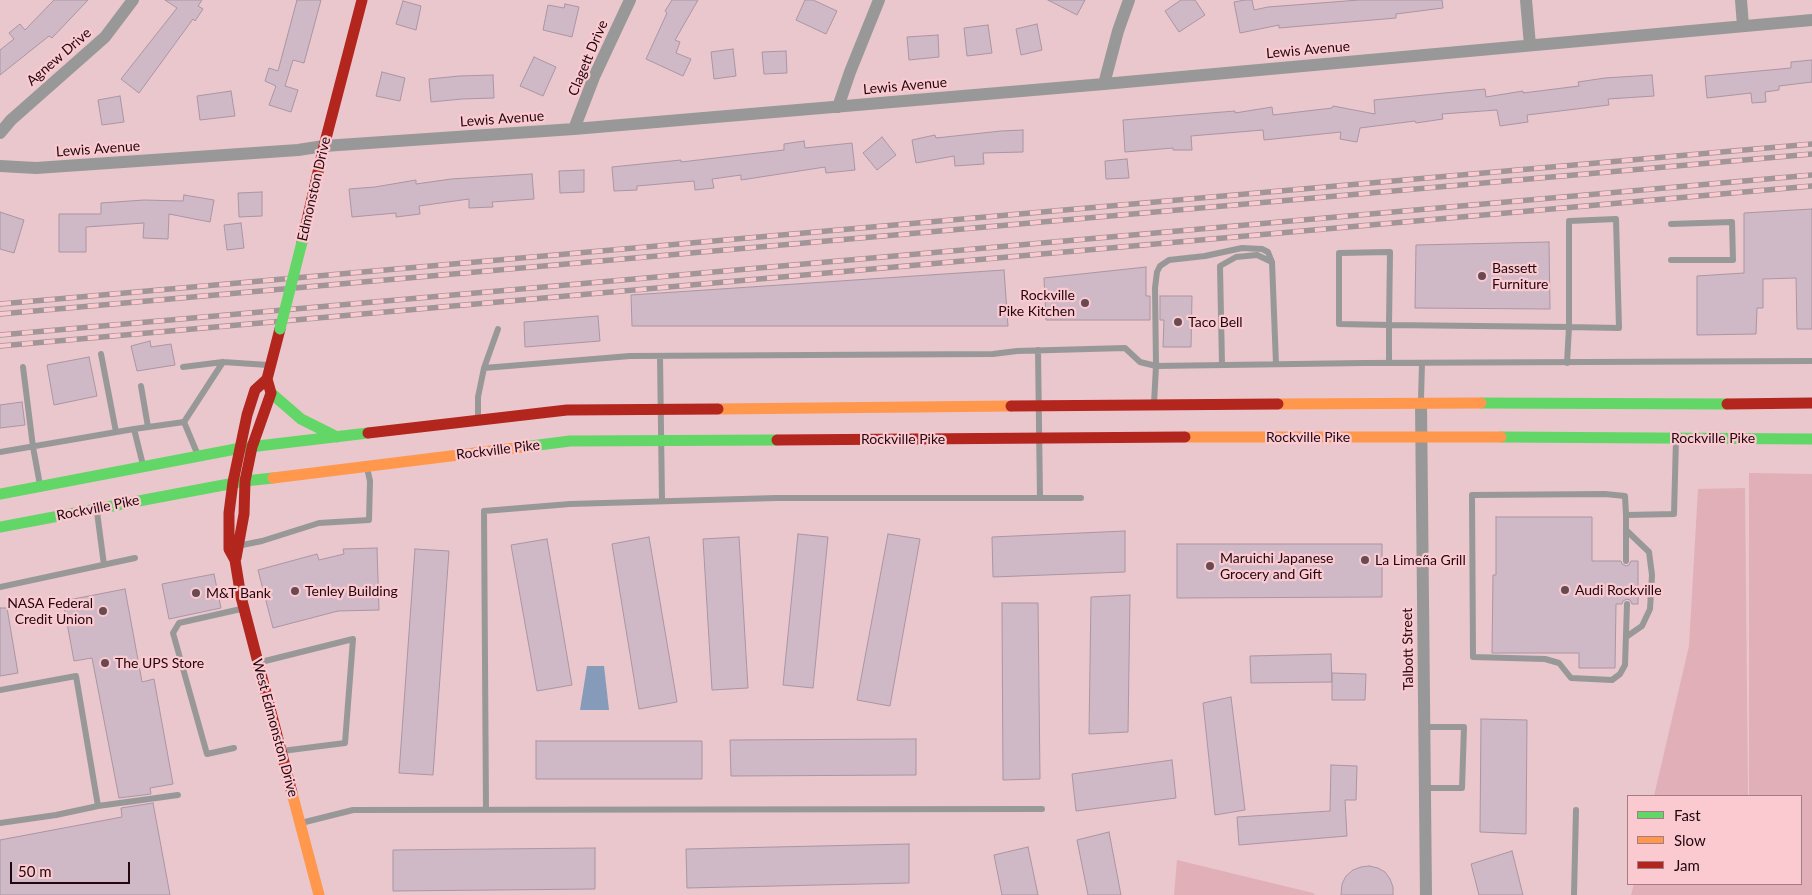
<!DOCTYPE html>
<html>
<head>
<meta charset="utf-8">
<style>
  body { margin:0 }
  #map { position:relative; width:1812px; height:895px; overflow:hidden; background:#e9c7cc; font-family:Lato,sans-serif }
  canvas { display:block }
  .legend { position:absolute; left:1627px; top:795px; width:175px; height:90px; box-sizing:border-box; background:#fbcad1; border:1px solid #a47c83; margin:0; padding:6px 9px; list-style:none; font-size:15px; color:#22070e }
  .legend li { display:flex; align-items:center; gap:10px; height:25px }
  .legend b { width:25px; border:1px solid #a47c83 }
  .scale { position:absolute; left:10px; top:862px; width:120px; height:22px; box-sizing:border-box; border:2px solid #22070e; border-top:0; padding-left:6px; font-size:15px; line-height:18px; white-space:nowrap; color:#22070e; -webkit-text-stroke:4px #fbcad1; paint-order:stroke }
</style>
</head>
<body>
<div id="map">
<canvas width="1812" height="895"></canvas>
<ul class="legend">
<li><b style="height:6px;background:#63d668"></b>Fast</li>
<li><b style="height:6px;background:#ff974d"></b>Slow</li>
<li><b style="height:6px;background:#b3261e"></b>Jam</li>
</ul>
<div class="scale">50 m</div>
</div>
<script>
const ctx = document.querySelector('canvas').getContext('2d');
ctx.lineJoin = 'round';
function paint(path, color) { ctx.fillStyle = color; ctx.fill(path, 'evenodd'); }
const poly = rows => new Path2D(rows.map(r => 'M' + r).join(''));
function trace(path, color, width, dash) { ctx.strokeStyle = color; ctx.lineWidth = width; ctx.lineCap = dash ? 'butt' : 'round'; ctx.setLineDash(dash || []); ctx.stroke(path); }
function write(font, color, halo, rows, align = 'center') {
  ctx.font = font + ' Lato,sans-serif'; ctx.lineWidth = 4.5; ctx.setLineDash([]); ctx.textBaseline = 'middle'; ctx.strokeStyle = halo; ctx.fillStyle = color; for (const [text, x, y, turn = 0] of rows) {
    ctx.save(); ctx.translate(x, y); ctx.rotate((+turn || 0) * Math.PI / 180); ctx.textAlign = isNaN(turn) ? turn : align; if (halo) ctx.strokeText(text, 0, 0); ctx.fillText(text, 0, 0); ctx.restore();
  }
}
paint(poly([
  [1749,473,1812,474,1812,895,1631,895,1634,884,1801,884,1801,796,1749,796],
  [1745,488,1748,796,1654,796,1689,646,1698,489],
  [1177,860,1313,893,1315,895,1174,895]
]), '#e1afb7');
paint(poly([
  [587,666,604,666,609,710,580,710]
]), '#869aba');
const building = poly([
  [54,0,88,0,52,38,49,36,0,75,0,50,14,39,9,33,20,24,25,30,54,0],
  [165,0,202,0,198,6,203,9,195,21,193,19,139,93,121,79,177,8,165,0],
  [297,0,321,0,304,63,293,60,285,86,298,90,291,112,269,105,276,86,265,81,269,68,278,71,297,0],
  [672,0,698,0,675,40,680,42,676,53,691,59,683,76,646,59,667,13,665,11,672,0],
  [805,0,813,0,837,11,826,34,796,20,805,0],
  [1048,0,1085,0,1077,15,1048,0],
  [1181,0,1195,0,1205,15,1179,32,1165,11,1181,0],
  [1245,0,1252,0,1254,10,1268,7,1359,0,1442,0,1443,8,1396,14,1396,18,1279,28,1279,25,1240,33,1234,2,1245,0],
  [403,1,421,6,416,30,396,24,403,1],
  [565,4,579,7,572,37,543,30,548,5,564,8,565,4],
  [1037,24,1042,50,1021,55,1016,29,1037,24],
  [988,25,992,53,967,56,964,28,988,25],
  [938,35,939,57,909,60,907,37,938,35],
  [733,49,736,76,714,79,711,52,733,49],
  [786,51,787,73,764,74,762,52,786,51],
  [534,57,556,67,543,96,520,86,534,57],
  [1812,60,1812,82,1779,86,1779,90,1765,92,1766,102,1752,103,1751,93,1707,98,1705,76,1791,68,1791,62,1812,60],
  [382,72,405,78,400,101,376,96,382,72],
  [493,75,494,98,462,99,431,102,429,79,459,76,493,75],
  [1652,75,1654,96,1608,99,1609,105,1527,115,1528,122,1500,126,1497,110,1442,114,1443,119,1416,123,1415,121,1360,128,1357,142,1340,139,1341,132,1264,140,1263,130,1191,136,1192,150,1173,150,1173,148,1125,152,1123,120,1235,111,1235,113,1272,107,1273,115,1332,108,1333,106,1375,114,1374,100,1485,89,1486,97,1523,91,1523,93,1579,86,1578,82,1605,78,1652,75],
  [231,91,235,116,200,120,197,96,231,91],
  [120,96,124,122,102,125,98,100,120,96],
  [1023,130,1023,152,983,153,984,164,955,166,954,156,916,163,912,140,935,135,936,138,1001,131,1023,130],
  [882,137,896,155,877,170,863,153,882,137],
  [804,141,805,148,852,143,855,170,826,173,825,167,741,180,741,175,712,179,714,188,695,190,694,181,637,186,637,190,614,191,612,167,681,160,681,162,784,150,784,144,804,141],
  [1127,159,1129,178,1106,179,1105,161,1127,159],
  [584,170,584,192,560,193,559,171,584,170],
  [532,174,534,199,492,202,493,207,469,208,469,199,419,206,420,214,396,217,396,213,352,217,349,189,375,187,416,180,416,184,451,179,532,174],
  [262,192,262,216,239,217,238,193,262,192],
  [184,195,214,200,210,222,169,214,168,239,143,238,144,223,86,227,86,252,59,252,59,214,101,214,101,203,144,200,183,201,184,195],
  [1812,209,1812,329,1797,329,1796,278,1763,279,1763,308,1757,308,1756,334,1697,335,1697,276,1744,273,1744,213,1812,209],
  [0,212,24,220,14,253,0,249,0,212],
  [241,223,244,248,227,250,224,225,241,223],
  [1549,242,1550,309,1415,308,1416,245,1549,242],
  [1146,267,1146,296,1150,296,1150,320,1046,320,1044,278,1146,267],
  [1004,270,1008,326,632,326,631,295,1004,270],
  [1160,296,1192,296,1191,347,1163,347,1164,320,1160,320,1160,296],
  [598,316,600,341,525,347,524,322,598,316],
  [150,341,151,347,171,344,175,365,137,371,131,346,150,341],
  [89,357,97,396,54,405,47,365,89,357],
  [22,402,25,425,0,428,0,405,22,402],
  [1496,517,1592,517,1592,561,1621,561,1622,564,1626,566,1629,565,1631,561,1638,561,1638,604,1632,604,1630,600,1627,599,1623,601,1622,604,1616,604,1615,668,1579,668,1579,653,1492,653,1493,575,1496,575,1496,517],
  [1125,531,1125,572,993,577,992,537,1125,531],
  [798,534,828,537,813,688,783,685,798,534],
  [888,534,920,539,890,706,857,700,888,534],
  [649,537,677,702,639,709,612,544,649,537],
  [739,537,748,688,712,690,703,539,739,537],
  [547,539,572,685,537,691,511,545,547,539],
  [1177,544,1382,544,1382,597,1177,598,1177,544],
  [377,548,379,610,338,611,273,628,258,570,317,554,319,560,344,554,343,549,377,548],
  [415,549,449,551,433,775,399,773,415,549],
  [214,574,221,608,169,619,162,584,214,574],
  [125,589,142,682,154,679,173,784,150,788,151,794,119,798,92,658,74,661,63,601,125,589],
  [1130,595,1128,732,1089,734,1091,597,1130,595],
  [1002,603,1038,603,1040,779,1003,780,1002,603],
  [0,608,7,608,18,673,0,676,0,608],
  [1331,654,1332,682,1251,683,1250,656,1331,654],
  [1332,673,1366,674,1365,700,1332,700,1332,673],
  [1231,697,1245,810,1215,815,1203,703,1231,697],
  [1481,719,1527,720,1526,834,1480,832,1481,719],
  [916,739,916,775,731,776,730,740,916,739],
  [536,741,702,741,702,779,536,779,536,741],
  [1172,760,1176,798,1076,811,1072,774,1172,760],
  [1331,765,1357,766,1356,800,1345,800,1347,836,1239,845,1237,817,1330,811,1331,765],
  [153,803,170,895,0,895,0,840,122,817,121,808,153,803],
  [1109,832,1121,895,1088,895,1077,840,1109,832],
  [909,844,909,883,687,888,686,849,909,844],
  [1028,847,1038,895,1002,895,994,855,1028,847],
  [595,848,595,889,393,891,393,850,595,848],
  [1512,851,1523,895,1479,895,1471,864,1512,851],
  [1369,866,1378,868,1385,872,1390,879,1393,887,1393,895,1341,895,1342,884,1346,876,1353,870,1361,867,1369,866]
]);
paint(building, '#cfb9c7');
trace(building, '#aa95a2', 1);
trace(poly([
  [1671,260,1733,260,1732,222,1671,224],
  [1038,350,1040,498],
  [101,354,116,432],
  [660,356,662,501],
  [1389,363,1389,325,1390,252,1339,253,1339,324,1389,325,1569,327,1619,328,1616,219,1569,221,1569,327,1567,363],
  [1222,365,1220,266,1236,257,1257,255,1272,262,1276,364],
  [23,367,33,447,40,485],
  [183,367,223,362,268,365],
  [484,368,498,329],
  [141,386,148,427],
  [1421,399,1422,363],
  [1154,404,1156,366,1364,363,1812,361],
  [478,419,478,397,484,368,630,356,993,354,1017,351,1125,348,1140,362,1156,366,1155,288,1157,272,1160,266,1169,260,1205,256,1242,248,1262,249,1268,252,1272,262],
  [184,422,223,362],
  [134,429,184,422,197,453],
  [0,452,134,429,143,465],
  [97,512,104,565],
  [1626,515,1625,496,1605,494,1472,495,1473,657,1545,659,1559,663,1571,678,1612,680,1620,674,1625,665,1627,604],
  [242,545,262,541,319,523,369,520,370,481,367,468],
  [1626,561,1626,515,1674,514,1676,439],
  [0,587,135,558],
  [1626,637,1642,626,1650,609,1652,575,1649,552,1626,530],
  [261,662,353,639,345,743,282,751],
  [0,690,76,676,98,806,178,795],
  [1424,727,1464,727,1462,788,1424,788],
  [234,748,207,754,173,633,179,623,241,609],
  [486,810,484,511,570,504,776,498,1081,498],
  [0,823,56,815,98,806],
  [301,823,353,810,1042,809],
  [1574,895,1576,810]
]), '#989899', 6);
trace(poly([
  [1526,0,1530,45],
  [1741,0,1743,26],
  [1104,84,1118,31,1129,0],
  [838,107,850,72,879,0],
  [574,129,594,77,630,0],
  [0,133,11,120,105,37,133,0],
  [0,166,36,168,298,150,324,146,574,129,1104,84,1812,20],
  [1421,403,1426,895]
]), '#989899', 12);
trace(poly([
  [271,393,301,419,337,437],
  [1481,403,1727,404],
  [1501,437,1812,439],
  [523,447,570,441,777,440],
  [0,494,241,448,368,433],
  [0,527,245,481,273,478]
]), '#63d668', 11);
trace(poly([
  [1278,404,1481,403],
  [718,409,1011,406],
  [1185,437,1501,437],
  [273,478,523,447],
  [292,793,319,895]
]), '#ff974d', 11);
trace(poly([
  [302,242,324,146,362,0],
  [267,379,255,390,247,415,233,482,229,513,229,549,235,560,241,597,292,793],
  [1727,404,1812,403],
  [1011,406,1278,404],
  [368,433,567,410,718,409],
  [777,440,1185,437],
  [236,558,244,514,245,481,252,447,271,393,267,379,280,329]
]), '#b3261e', 11);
const rail = poly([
  [0,304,1812,144],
  [0,314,1812,154],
  [0,335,1812,175],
  [0,346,1812,186]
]);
trace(rail, '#a29598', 5.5);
trace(rail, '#fbcad1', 4, [11]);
trace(poly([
  [280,329,302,242]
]), '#63d668', 11);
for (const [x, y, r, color] of [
  [1482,276,5,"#684a50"],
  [1085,303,5,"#684a50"],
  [1178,322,5,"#684a50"],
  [1365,560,5,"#684a50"],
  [1210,566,5,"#684a50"],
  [1565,590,5,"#684a50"],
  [295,591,5,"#684a50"],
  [196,593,5,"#684a50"],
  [103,611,5,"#684a50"],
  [105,663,5,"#684a50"]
]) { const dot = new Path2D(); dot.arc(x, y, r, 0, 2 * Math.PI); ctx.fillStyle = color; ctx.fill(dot); trace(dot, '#fbcad1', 2); }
write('14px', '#22070e', '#fbcad1', [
  ["Lewis Avenue",1308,50,-5],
  ["Agnew Drive",59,57,-41],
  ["Clagett Drive",588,58,-67],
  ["Lewis Avenue",905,86,-5],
  ["Lewis Avenue",502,119,-4],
  ["Lewis Avenue",98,149,-4],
  ["Edmonston Drive",314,189,-77],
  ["Rockville Pike",1308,437],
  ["Rockville Pike",1713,438],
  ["Rockville Pike",903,439],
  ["Rockville Pike",498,450,-7],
  ["Rockville Pike",98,508,-11],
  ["Talbott Street",1408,649,-91],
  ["West Edmonston Drive",275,728,75]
]);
write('14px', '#22070e', '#fbcad1', [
  ["Bassett",1492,268],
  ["Furniture",1492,284],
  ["Rockville",1075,295,"right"],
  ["Pike Kitchen",1075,311,"right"],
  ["Taco Bell",1188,322],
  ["Maruichi Japanese",1220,558],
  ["Grocery and Gift",1220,574],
  ["La Limeña Grill",1375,560],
  ["Audi Rockville",1575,590],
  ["Tenley Building",305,591],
  ["M&T Bank",206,593],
  ["NASA Federal",93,603,"right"],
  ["Credit Union",93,619,"right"],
  ["The UPS Store",115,663]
], 'left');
</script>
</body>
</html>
